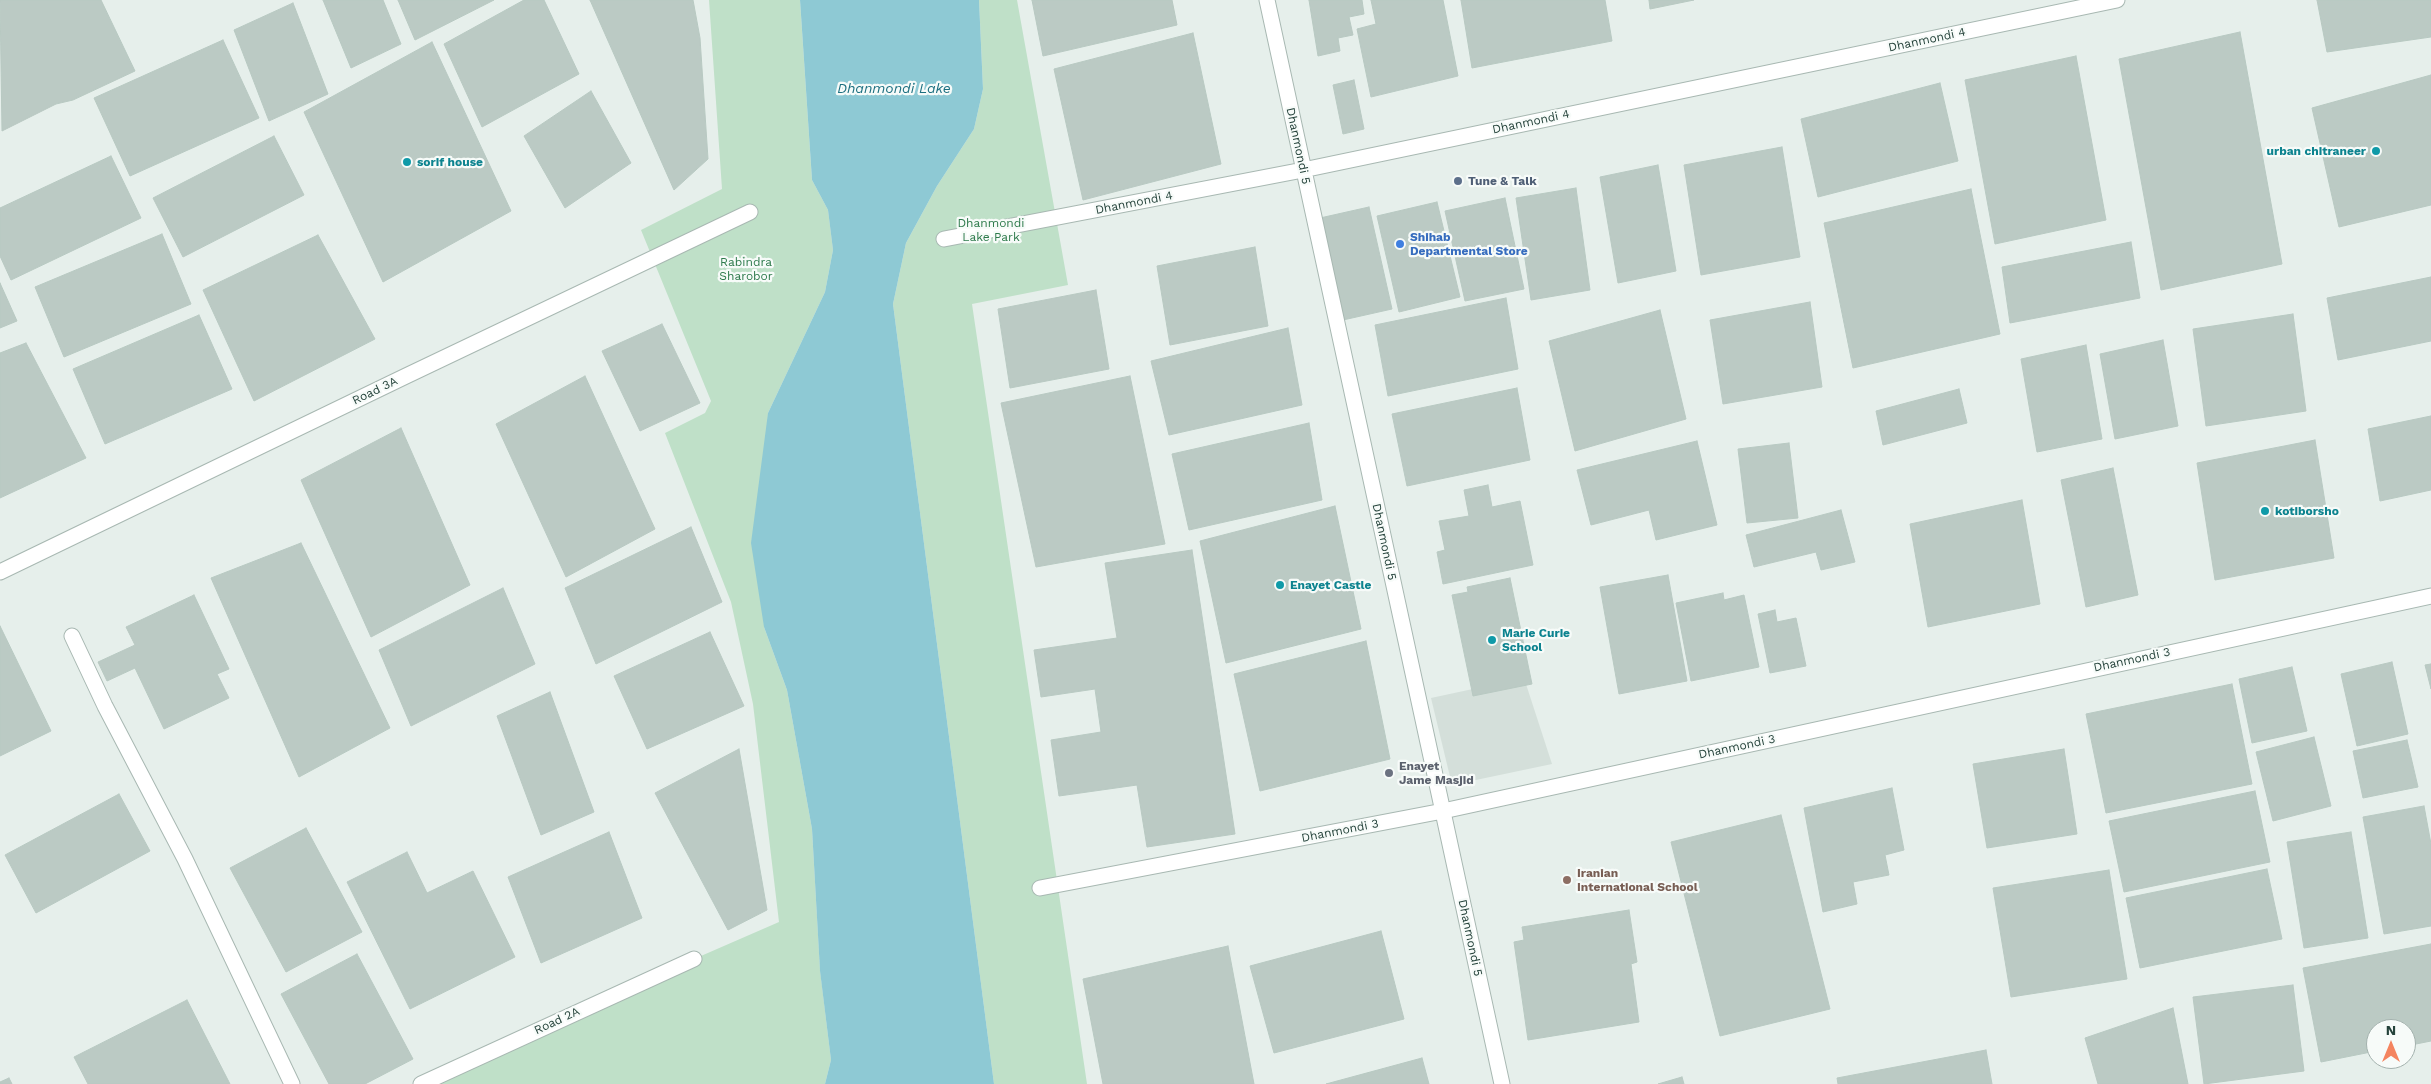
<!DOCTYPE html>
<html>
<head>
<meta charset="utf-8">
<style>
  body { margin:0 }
  #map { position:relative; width:2431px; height:1084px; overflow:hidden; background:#e6efeb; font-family:"Work Sans",sans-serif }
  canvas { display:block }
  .north { position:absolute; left:2366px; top:1019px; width:50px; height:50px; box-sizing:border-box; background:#f7fbf9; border:1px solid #a3b1ad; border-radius:50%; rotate:0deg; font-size:14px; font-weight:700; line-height:20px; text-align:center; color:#24423a }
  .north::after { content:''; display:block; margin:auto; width:18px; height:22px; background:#f4845f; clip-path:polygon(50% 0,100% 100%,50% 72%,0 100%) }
</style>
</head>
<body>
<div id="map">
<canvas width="2431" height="1084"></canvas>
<div class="north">N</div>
</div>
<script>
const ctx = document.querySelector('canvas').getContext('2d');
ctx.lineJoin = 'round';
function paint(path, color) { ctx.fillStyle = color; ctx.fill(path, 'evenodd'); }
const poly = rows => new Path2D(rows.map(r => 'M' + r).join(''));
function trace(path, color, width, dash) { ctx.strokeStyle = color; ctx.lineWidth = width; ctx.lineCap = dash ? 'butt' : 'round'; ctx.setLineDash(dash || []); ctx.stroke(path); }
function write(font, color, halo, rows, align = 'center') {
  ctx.font = font + ' "Work Sans",sans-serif'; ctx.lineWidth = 4.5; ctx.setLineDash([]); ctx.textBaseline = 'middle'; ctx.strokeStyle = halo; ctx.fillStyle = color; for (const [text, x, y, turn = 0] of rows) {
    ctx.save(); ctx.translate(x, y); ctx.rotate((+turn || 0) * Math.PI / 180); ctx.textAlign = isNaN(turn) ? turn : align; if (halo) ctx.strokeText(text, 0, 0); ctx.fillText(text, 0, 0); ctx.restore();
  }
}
paint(poly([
  [1524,678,1552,764,1452,785,1431,698]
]), '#d4dfda');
paint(poly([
  [709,0,800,0,812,180,828,210,833,250,825,292,768,413,764,627,787,690,812,829,820,970,831,1060,825,1084,431,1084,694,959,779,922,753,704,731,602,665,433,705,413,711,401,641,230,722,189],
  [979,0,1017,0,1068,285,972,304,1087,1084,994,1084,893,304,906,243,937,186,974,129,983,89]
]), '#bfe0c8');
paint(poly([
  [800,0,979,0,983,89,974,129,937,186,906,243,893,304,994,1084,825,1084,831,1060,820,971,812,829,787,690,764,627,751,543,768,413,825,292,833,250,828,210,812,180]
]), '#8ec9d4');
const building = poly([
  [0,0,101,0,135,71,73,100,56,104,2,131,0,0],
  [323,0,383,0,401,44,351,68,323,0],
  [398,0,494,0,415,40,398,0],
  [524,0,544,0,579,74,482,127,444,44,524,0],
  [590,0,693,0,700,38,708,159,674,190,590,0],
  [1032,0,1172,0,1177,25,1043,56,1032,0],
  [1309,0,1362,0,1364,14,1349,17,1353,35,1338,38,1340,51,1318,56,1309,0],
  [1371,0,1443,0,1458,76,1371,97,1357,29,1376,24,1371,0],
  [1461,0,1605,0,1612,41,1472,68,1461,0],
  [1649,0,1694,0,1650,9,1649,0],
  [2317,0,2431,0,2431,37,2327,52,2317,0],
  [293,3,328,94,269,121,234,30,293,3],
  [2240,32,2282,264,2161,290,2119,59,2240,32],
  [1193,33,1221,164,1083,200,1054,69,1193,33],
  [223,40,259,118,130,176,94,98,223,40],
  [432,42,511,211,383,282,304,112,432,42],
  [2076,56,2106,220,1995,244,1965,80,2076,56],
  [2431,75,2431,205,2339,227,2312,108,2431,75],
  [1354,80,1364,129,1343,134,1333,85,1354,80],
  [1940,83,1958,161,1818,197,1801,119,1940,83],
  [591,91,631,163,565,208,524,136,591,91],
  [274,136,304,195,183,257,153,198,274,136],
  [1782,147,1800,257,1701,275,1684,165,1782,147],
  [111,156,141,218,11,280,0,256,0,208,111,156],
  [1658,165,1676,271,1618,283,1600,177,1658,165],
  [1576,188,1590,290,1531,300,1516,198,1576,188],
  [1971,189,2000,334,1853,368,1824,223,1971,189],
  [1505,198,1524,289,1465,301,1445,211,1505,198],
  [1437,202,1460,297,1399,312,1377,216,1437,202],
  [1369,207,1392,309,1343,320,1320,218,1369,207],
  [162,234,191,304,64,357,35,287,162,234],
  [318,235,375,339,254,401,203,290,318,235],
  [2131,242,2140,298,2010,323,2002,267,2131,242],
  [1255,247,1268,326,1170,345,1157,266,1255,247],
  [2431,277,2431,341,2338,360,2327,298,2431,277],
  [0,283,17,321,0,328,0,283],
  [1096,290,1109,369,1010,388,998,309,1096,290],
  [1506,298,1518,369,1388,396,1375,325,1506,298],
  [1810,302,1822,387,1723,404,1710,320,1810,302],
  [1660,310,1686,419,1575,451,1549,341,1660,310],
  [2293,314,2306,411,2206,426,2193,329,2293,314],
  [199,315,232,389,105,444,73,369,199,315],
  [662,324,700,403,640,431,602,351,662,324],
  [1288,328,1302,405,1169,435,1151,361,1288,328],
  [2163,340,2178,426,2115,439,2100,354,2163,340],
  [26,343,86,458,0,498,0,353,26,343],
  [2086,345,2102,439,2037,452,2021,359,2086,345],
  [585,376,655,529,566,577,496,424,585,376],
  [1130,376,1165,544,1036,567,1001,403,1130,376],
  [1517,388,1530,460,1407,486,1392,414,1517,388],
  [1959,389,1967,423,1883,445,1876,411,1959,389],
  [2431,416,2431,490,2380,501,2368,429,2431,416],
  [1309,423,1322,500,1189,530,1172,454,1309,423],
  [401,428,470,585,371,637,301,480,401,428],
  [2315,440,2334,558,2215,580,2197,463,2315,440],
  [1697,441,1717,525,1656,540,1649,510,1591,525,1577,470,1697,441],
  [1789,443,1798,518,1747,523,1738,449,1789,443],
  [2113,468,2138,595,2086,607,2061,480,2113,468],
  [1488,485,1492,507,1520,501,1533,565,1443,584,1437,552,1445,550,1439,521,1469,516,1464,490,1488,485],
  [2022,500,2040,604,1928,627,1910,524,2022,500],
  [1335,506,1361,629,1226,663,1200,541,1335,506],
  [1841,510,1855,562,1821,570,1816,552,1754,567,1746,535,1841,510],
  [691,527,722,602,596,664,565,588,691,527],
  [301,543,390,728,299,777,211,578,301,543],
  [1192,550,1235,834,1147,847,1137,785,1059,796,1051,740,1101,732,1095,689,1041,697,1034,650,1117,638,1105,563,1192,550],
  [1668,575,1687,681,1619,694,1600,587,1668,575],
  [1510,578,1532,684,1473,696,1452,595,1468,592,1467,587,1510,578],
  [503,588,535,664,411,726,379,650,503,588],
  [1723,593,1724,600,1744,595,1759,667,1691,681,1676,603,1723,593],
  [194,595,229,669,217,674,229,698,164,729,135,668,107,681,98,662,135,645,126,627,194,595],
  [1775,610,1777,622,1796,618,1806,666,1770,673,1758,614,1775,610],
  [0,626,51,731,0,756,0,626],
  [710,632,744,706,647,749,614,676,710,632],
  [1366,641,1390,759,1260,791,1234,674,1366,641],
  [2392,662,2408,734,2357,746,2341,674,2392,662],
  [2431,664,2431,689,2425,665,2431,664],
  [2292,667,2307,731,2252,743,2239,679,2292,667],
  [2232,684,2252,784,2106,813,2086,714,2232,684],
  [550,692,594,812,541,835,497,716,550,692],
  [2314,737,2331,806,2273,821,2256,752,2314,737],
  [2407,740,2418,787,2363,798,2353,751,2407,740],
  [739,749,767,910,728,930,655,793,739,749],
  [2064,749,2077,834,1987,848,1973,764,2064,749],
  [1892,788,1904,850,1885,855,1889,875,1853,882,1857,904,1823,912,1804,808,1892,788],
  [2255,791,2270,862,2124,892,2109,821,2255,791],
  [119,794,150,851,36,913,5,855,119,794],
  [2424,806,2431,844,2431,926,2384,934,2363,817,2424,806],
  [1781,815,1830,1009,1720,1036,1671,842,1781,815],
  [306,828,362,932,286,972,230,868,306,828],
  [609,832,642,918,541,963,508,877,609,832],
  [2351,832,2368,938,2304,948,2287,842,2351,832],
  [407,852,427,893,473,871,515,957,410,1009,347,882,407,852],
  [2267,869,2282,939,2140,968,2126,898,2267,869],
  [2109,870,2127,979,2011,997,1993,888,2109,870],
  [1629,910,1637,962,1631,964,1639,1022,1528,1040,1514,942,1524,940,1522,927,1629,910],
  [1381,931,1404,1019,1274,1053,1250,966,1381,931],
  [2431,944,2431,1041,2406,1046,2406,1029,2376,1029,2376,1051,2321,1062,2303,968,2431,944],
  [1228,946,1254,1084,1103,1084,1083,979,1228,946],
  [357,954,413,1059,365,1084,329,1084,281,994,357,954],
  [2293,985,2304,1071,2204,1084,2193,997,2293,985],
  [187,1000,230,1084,88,1084,74,1057,187,1000],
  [2173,1008,2188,1084,2098,1084,2085,1038,2173,1008],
  [1986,1050,1992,1084,1838,1084,1837,1078,1986,1050],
  [1422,1058,1429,1084,1326,1084,1422,1058],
  [1682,1077,1684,1084,1658,1084,1682,1077],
  [9,1078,12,1084,0,1084,0,1082,9,1078]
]);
paint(building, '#bbcac4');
trace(building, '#b8c9c2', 1);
const minor = poly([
  [1267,0,1502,1084],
  [944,239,1303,170,2117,0],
  [0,572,406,376,750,212],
  [72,636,105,706,185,859,292,1084],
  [1040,888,1443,811,2431,596],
  [421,1084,694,959]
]);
trace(minor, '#a8b8b2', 17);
trace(minor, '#fff', 15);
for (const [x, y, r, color] of [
  [2376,151,5,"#0f9aa8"],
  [407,162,5,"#0f9aa8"],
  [1458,181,5,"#5c6f8a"],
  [1400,244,5,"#3f7fe0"],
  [2265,511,5,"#0f9aa8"],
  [1280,585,5,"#0f9aa8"],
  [1492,640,5,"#0f9aa8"],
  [1389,773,5,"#6b7280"],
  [1567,880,5,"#8d6e63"]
]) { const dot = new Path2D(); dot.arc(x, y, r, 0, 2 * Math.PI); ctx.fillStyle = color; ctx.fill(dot); trace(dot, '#f7fbf9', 2); }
write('12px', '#24423a', '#f7fbf9', [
  ["Dhanmondi 4",1927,40,-12],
  ["Dhanmondi 4",1531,122,-12],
  ["Dhanmondi 5",1298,146,78],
  ["Dhanmondi 4",1134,203,-11],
  ["Road 3A",375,391,-26],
  ["Dhanmondi 5",1384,542,78],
  ["Dhanmondi 3",2132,660,-12],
  ["Dhanmondi 3",1737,747,-12],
  ["Dhanmondi 3",1340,831,-11],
  ["Dhanmondi 5",1470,938,78],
  ["Road 2A",557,1021,-25]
]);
write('bold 12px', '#0d838f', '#f7fbf9', [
  ["urban chitraneer",2366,151,"right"],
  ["sorif house",417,162],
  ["kotiborsho",2275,511],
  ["Enayet Castle",1290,585],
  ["Marie Curie",1502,633],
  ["School",1502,647]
], 'left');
write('bold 12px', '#4e5e75', '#f7fbf9', [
  ["Tune & Talk",1468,181]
], 'left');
write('12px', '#2d7a4b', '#f7fbf9', [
  ["Dhanmondi",991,223],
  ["Lake Park",991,237],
  ["Rabindra",746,262],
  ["Sharobor",746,276]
]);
write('bold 12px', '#366cbe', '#f7fbf9', [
  ["Shihab",1410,237],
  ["Departmental Store",1410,251]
], 'left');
write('bold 12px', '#5b616d', '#f7fbf9', [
  ["Enayet",1399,766],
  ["Jame Masjid",1399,780]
], 'left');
write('bold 12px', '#785e54', '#f7fbf9', [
  ["Iranian",1577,873],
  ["International School",1577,887]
], 'left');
write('italic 14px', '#1c6f80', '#f7fbf9', [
  ["Dhanmondi Lake",894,89]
]);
</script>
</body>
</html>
